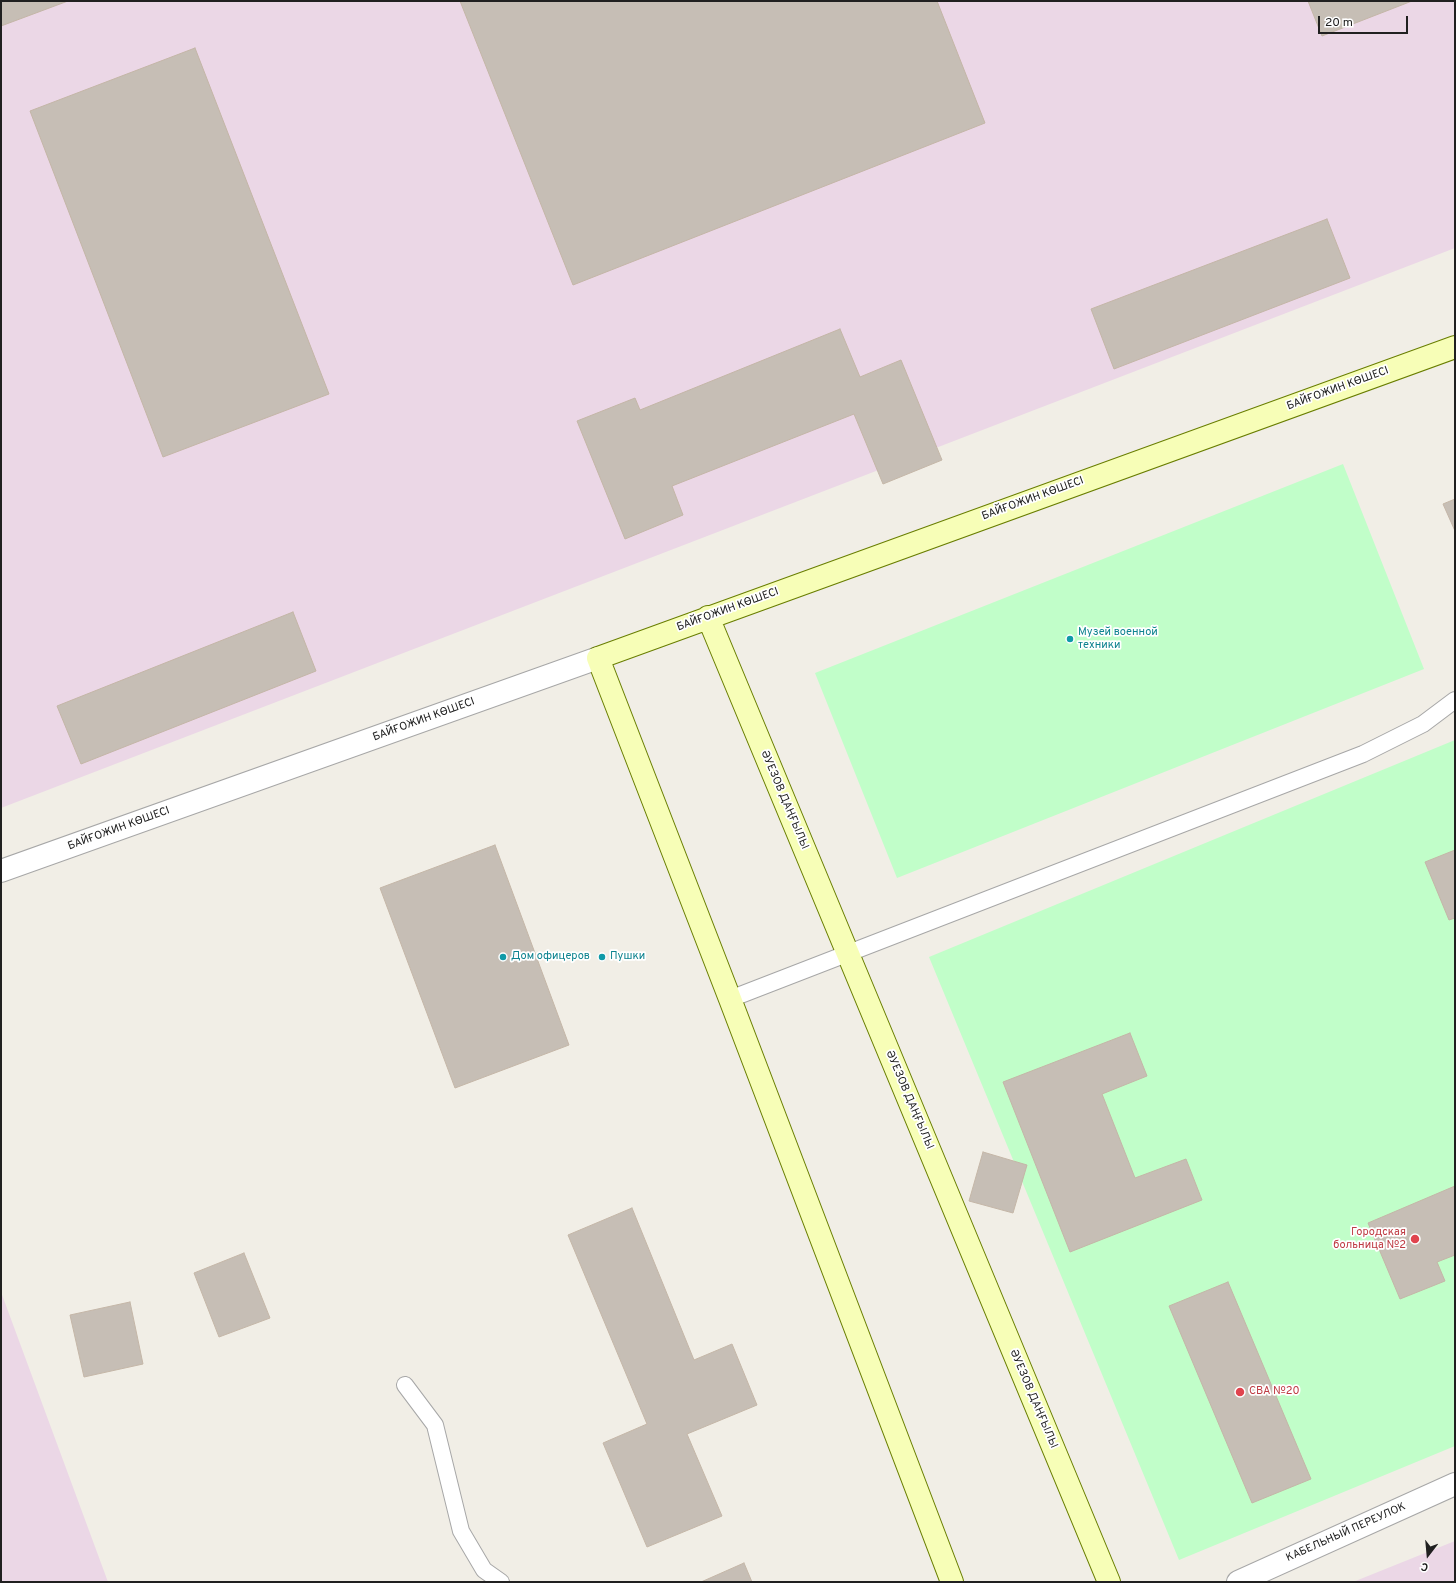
<!DOCTYPE html>
<html>
<head>
<meta charset="utf-8">
<style>
  body { margin:0 }
  #map { position:relative; width:1456px; height:1583px; overflow:hidden; background:#f1eee6; font-family:Overpass,sans-serif }
  canvas { display:block }
  .frame { position:absolute; inset:0; border:2px solid #202020; pointer-events:none }
  .north { position:absolute; left:1408px; top:1535px; width:40px; height:40px; -webkit-text-stroke:3px #fff; paint-order:stroke; rotate:196deg; font-size:11px; font-weight:700; line-height:16px; text-align:center; color:#202020 }
  .north::after { content:''; display:block; margin:auto; width:14px; height:18px; background:#202020; clip-path:polygon(50% 0,100% 100%,50% 72%,0 100%) }
  .scale { position:absolute; left:1318px; top:16px; width:90px; height:18px; box-sizing:border-box; border:2px solid #202020; border-top:0; padding-left:5px; font-size:12px; line-height:14px; white-space:nowrap; color:#202020; -webkit-text-stroke:3px #fff; paint-order:stroke }
</style>
</head>
<body>
<div id="map">
<canvas width="1456" height="1583"></canvas>
<div class="frame"></div>
<div class="north">С</div>
<div class="scale">20 m</div>
</div>
<script>
const ctx = document.querySelector('canvas').getContext('2d');
ctx.lineJoin = 'round';
function paint(path, color) { ctx.fillStyle = color; ctx.fill(path, 'evenodd'); }
const poly = rows => new Path2D(rows.map(r => 'M' + r).join(''));
function trace(path, color, width, dash) { ctx.strokeStyle = color; ctx.lineWidth = width; ctx.lineCap = dash ? 'butt' : 'round'; ctx.setLineDash(dash || []); ctx.stroke(path); }
function write(font, color, halo, rows, align = 'center') {
  ctx.font = font + ' Overpass,sans-serif'; ctx.lineWidth = 3.5; ctx.setLineDash([]); ctx.textBaseline = 'middle'; ctx.strokeStyle = halo; ctx.fillStyle = color; for (const [text, x, y, turn = 0] of rows) {
    ctx.save(); ctx.translate(x, y); ctx.rotate((+turn || 0) * Math.PI / 180); ctx.textAlign = isNaN(turn) ? turn : align; if (halo) ctx.strokeText(text, 0, 0); ctx.fillText(text, 0, 0); ctx.restore();
  }
}
paint(poly([
  [1,1,1455,1,1455,248,1,808],
  [1,1292,108,1582,1,1582],
  [1455,1541,1455,1582,1353,1582]
]), '#ebd7e6');
paint(poly([
  [1343,464,1424,669,897,878,815,673],
  [1455,740,1455,1446,1179,1560,929,957]
]), '#c1fec9');
const building = poly([
  [1,1,68,1,1,26,1,1],
  [460,1,937,1,985,123,573,285,460,1],
  [1308,1,1412,1,1322,36,1308,1],
  [195,48,329,394,163,457,30,111,195,48],
  [1327,219,1350,278,1114,369,1091,309,1327,219],
  [840,329,860,377,901,360,942,460,883,484,854,414,672,486,683,515,625,539,577,421,635,398,640,410,840,329],
  [1455,499,1455,531,1443,504,1455,499],
  [293,612,316,671,81,764,57,706,293,612],
  [495,845,569,1045,455,1088,380,888,495,845],
  [1455,850,1455,918,1449,920,1425,862,1455,850],
  [1130,1033,1147,1076,1102,1094,1135,1178,1186,1159,1202,1200,1070,1252,1003,1082,1130,1033],
  [983,1152,1027,1165,1013,1213,969,1201,983,1152],
  [1455,1186,1455,1255,1437,1262,1445,1281,1400,1299,1368,1223,1455,1186],
  [632,1208,694,1360,732,1344,757,1405,687,1434,722,1516,647,1547,603,1443,647,1424,568,1235,632,1208],
  [244,1253,270,1318,219,1337,194,1273,244,1253],
  [1228,1282,1311,1479,1252,1503,1169,1306,1228,1282],
  [130,1302,143,1364,84,1377,70,1315,130,1302],
  [744,1563,752,1582,701,1582,744,1563]
]);
paint(building, '#c6beb5');
trace(building, '#c4b6a7', 1);
const service = poly([
  [730,999,1363,754,1423,724,1455,700],
  [405,1385,435,1425,461,1531,484,1570,501,1582]
]);
const minor = poly([
  [1,871,598,658],
  [1238,1582,1455,1484]
]);
const secondary = poly([
  [708,617,1109,1582],
  [952,1582,730,999,598,658,1455,347]
]);
trace(service, '#a7a7a7', 18);
trace(minor, '#a7a7a7', 24);
trace(secondary, '#697e00', 24);
trace(service, '#fff', 16);
trace(minor, '#fff', 22);
trace(secondary, '#f7feb7', 22);
for (const [x, y, r, color] of [
  [1070,639,4,"#0f9aa8"],
  [503,957,4,"#0f9aa8"],
  [602,957,4,"#0f9aa8"],
  [1415,1239,5,"#e0444e"],
  [1240,1392,5,"#e0444e"]
]) { const dot = new Path2D(); dot.arc(x, y, r, 0, 2 * Math.PI); ctx.fillStyle = color; ctx.fill(dot); trace(dot, '#fff', 1.5); }
write('11px', '#202020', '#fff', [
  ["БАЙҒОЖИН КӨШЕСІ",1338,389,-20],
  ["БАЙҒОЖИН КӨШЕСІ",1033,499,-20],
  ["БАЙҒОЖИН КӨШЕСІ",728,610,-20],
  ["БАЙҒОЖИН КӨШЕСІ",424,720,-20],
  ["ӘУЕЗОВ ДАҢҒЫЛЫ",784,800,67],
  ["БАЙҒОЖИН КӨШЕСІ",119,829,-20],
  ["ӘУЕЗОВ ДАҢҒЫЛЫ",909,1100,67],
  ["ӘУЕЗОВ ДАҢҒЫЛЫ",1033,1399,67],
  ["КАБЕЛЬНЫЙ ПЕРЕУЛОК",1346,1533,-24]
]);
write('11px', '#0d838f', '#fff', [
  ["Музей военной",1078,633],
  ["техники",1078,646],
  ["Дом офицеров",511,957],
  ["Пушки",610,957]
], 'left');
write('11px', '#be3a42', '#fff', [
  ["Городская",1406,1233],
  ["больница №2",1406,1246],
  ["СВА №20",1249,1392,"left"]
], 'right');
</script>
</body>
</html>
